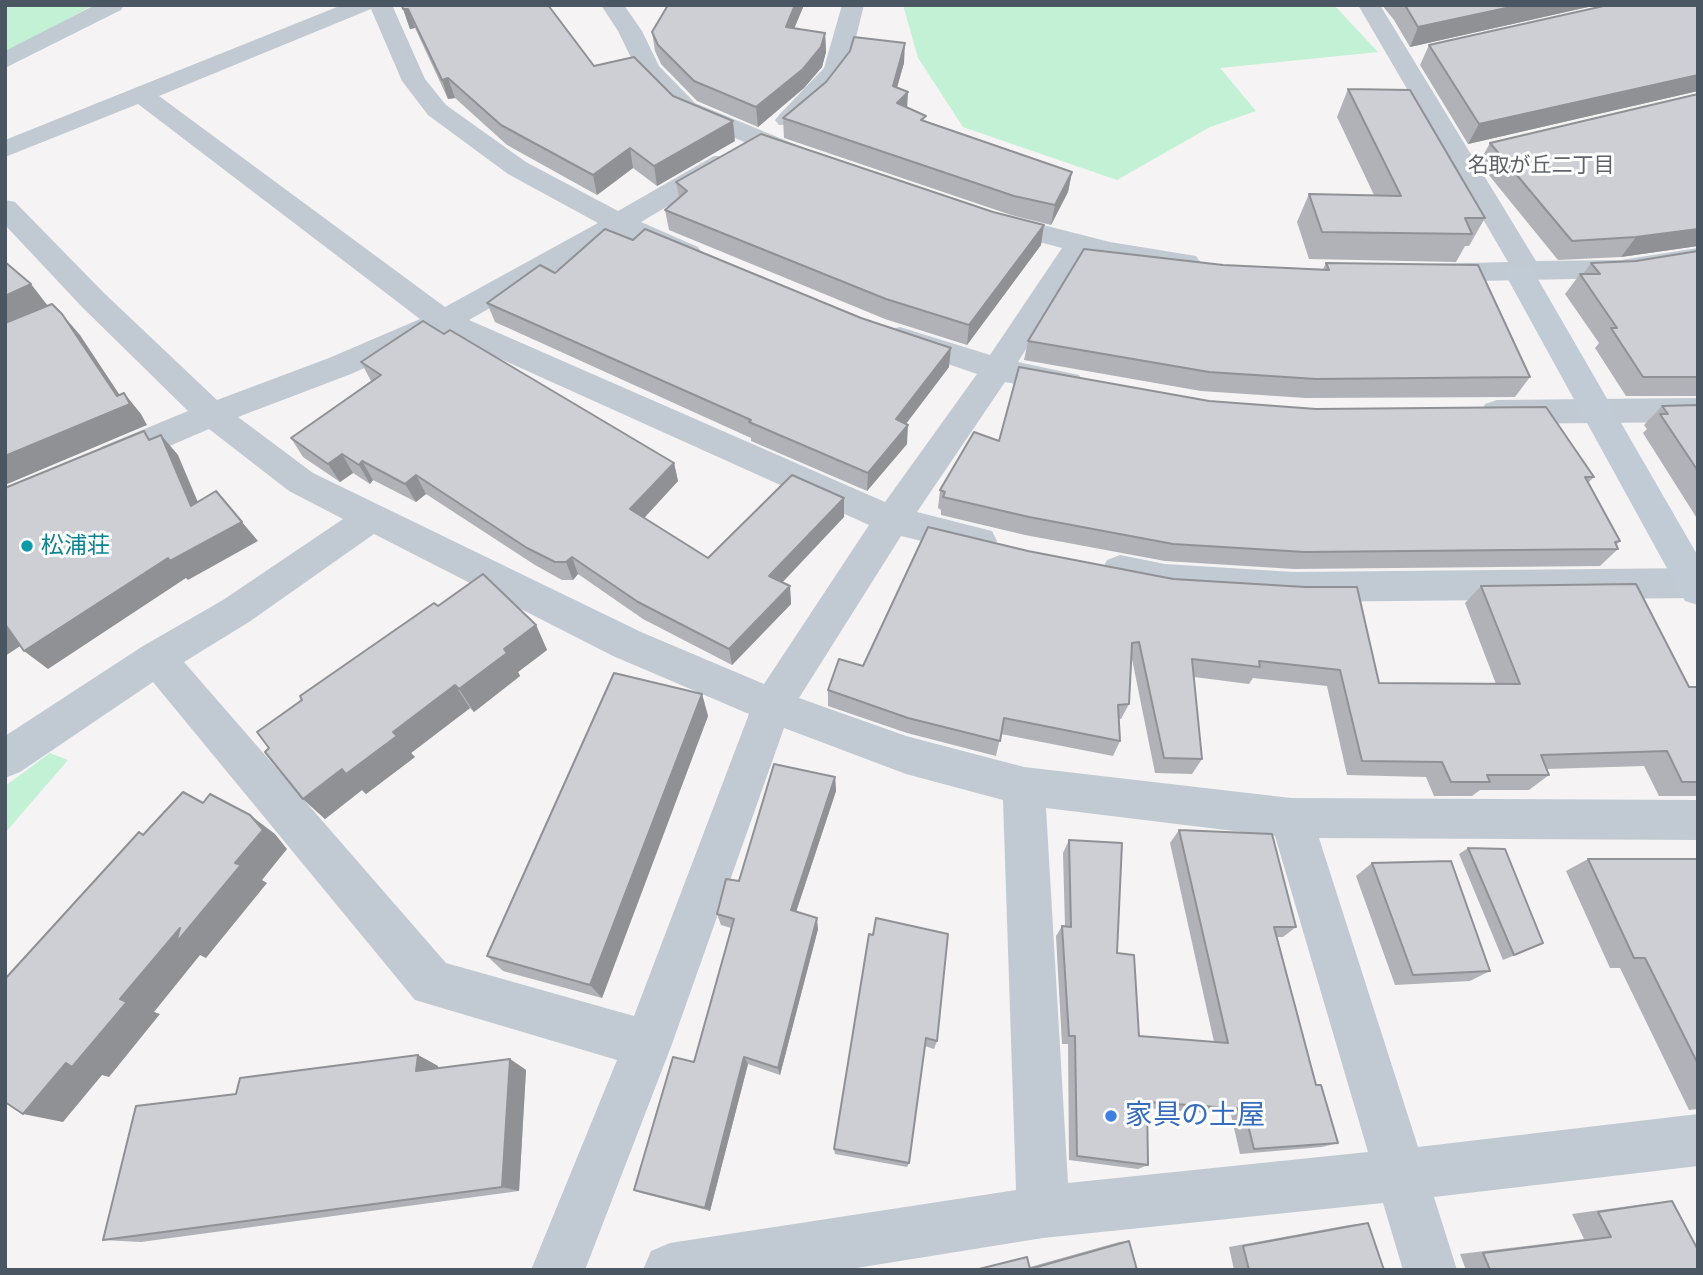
<!DOCTYPE html>
<html>
<head>
<meta charset="utf-8">
<style>
  body { margin:0 }
  #map { position:relative; width:1703px; height:1275px; overflow:hidden; background:#f5f3f3; font-family:"Work Sans",sans-serif }
  canvas { display:block }
  .frame { position:absolute; inset:0; border:7px solid #4a5661; pointer-events:none }
</style>
</head>
<body>
<div id="map">
<canvas width="1703" height="1275"></canvas>
<div class="frame"></div>
</div>
<script>
const ctx = document.querySelector('canvas').getContext('2d');
ctx.lineJoin = 'round';
function paint(path, color) { ctx.fillStyle = color; ctx.fill(path, 'evenodd'); }
const poly = rows => new Path2D(rows.map(r => 'M' + r).join(''));
function trace(path, color, width, dash) { ctx.strokeStyle = color; ctx.lineWidth = width; ctx.lineCap = dash ? 'butt' : 'round'; ctx.setLineDash(dash || []); ctx.stroke(path); }
function write(font, color, halo, rows, align = 'center') {
  ctx.font = font + ' "Work Sans","Noto Sans JP",sans-serif'; ctx.lineWidth = 6; ctx.setLineDash([]); ctx.textBaseline = 'middle'; ctx.strokeStyle = halo; ctx.fillStyle = color; for (const [text, x, y, turn = 0] of rows) {
    ctx.save(); ctx.translate(x, y); ctx.rotate((+turn || 0) * Math.PI / 180); ctx.textAlign = isNaN(turn) ? turn : align; if (halo) ctx.strokeText(text, 0, 0); ctx.fillText(text, 0, 0); ctx.restore();
  }
}
paint(poly([
  [5,5,93,5,5,54],
  [903,5,1334,5,1378,52,1220,68,1256,111,1210,127,1117,180,963,127,918,58],
  [50,753,68,760,5,833,5,786]
]), '#c3f1d5');
paint(poly([
  [95,5,124,5,121,10,5,68,5,51,95,5],
  [342,5,392,5,425,79,446,105,526,162,618,211,714,156,732,156,736,162,732,168,641,222,698,247,702,253,698,259,688,262,678,259,620,234,469,320,885,502,977,374,889,344,885,337,889,330,900,327,990,355,1062,248,982,227,978,221,982,215,992,212,1110,242,1196,256,1201,263,1196,270,1186,272,1086,254,1018,362,1079,375,1084,383,1079,391,1068,394,1005,382,917,512,992,531,997,541,992,551,979,555,901,536,799,698,906,736,1024,767,1291,798,1698,800,1698,840,1319,838,1418,1147,1698,1114,1698,1166,1434,1197,1457,1270,1403,1270,1383,1203,1043,1238,844,1270,643,1270,651,1251,670,1243,1016,1190,1003,800,906,774,784,728,672,1044,585,1270,531,1270,617,1060,415,1000,153,682,20,772,5,778,5,736,143,646,223,600,343,519,289,491,209,429,125,465,113,469,101,465,96,456,101,447,188,411,82,307,5,225,5,200,15,202,104,293,217,400,329,358,420,319,138,104,5,157,5,140,342,5],
  [371,9,402,81,428,115,508,174,598,223,445,307,159,96,371,9],
  [443,333,869,525,764,684,641,632,313,473,238,417,351,374,443,333],
  [374,534,613,656,749,714,634,1016,446,963,184,662,249,622,374,534],
  [1046,808,1275,836,1368,1152,1068,1183,1046,808],
  [601,5,624,5,642,31,659,66,695,103,811,151,815,157,811,163,793,163,677,113,639,74,618,31,601,5],
  [842,5,864,5,848,69,824,100,797,125,779,125,775,120,779,115,824,68,842,5],
  [1358,5,1380,5,1536,261,1621,260,1698,248,1698,266,1621,278,1428,282,1418,280,1413,273,1418,266,1428,264,1508,262,1358,5],
  [1698,398,1698,422,1497,424,1485,420,1481,412,1485,404,1497,400,1698,398],
  [1120,555,1165,564,1294,572,1698,568,1698,598,1294,602,1165,594,1107,580,1102,570,1107,560,1120,555]
]), '#c1cad2');
paint(poly([
  [1520,265,1530,267,1535,274,1698,556,1698,605,1685,601,1505,274,1510,267,1520,265]
]), '#c1cbd6');
paint(poly([
  [402,5,594,66,673,96,735,141,657,186,633,168,597,195,507,145,455,98,448,99,415,28,410,29],
  [667,5,804,5,794,28,825,33,826,52,822,67,804,88,758,127,697,101,661,64,655,51,652,32,667,7],
  [1382,5,1597,5,1410,47,1394,20],
  [1698,5,1698,91,1468,144,1420,65,1429,45],
  [850,51,904,63,897,87,907,107,926,121,1072,172,1068,192,1051,225,1011,215,784,138,783,118,826,82],
  [1348,89,1485,218,1469,246,1465,246,1456,262,1309,259,1297,222,1309,194,1374,195,1337,117],
  [1490,143,1698,246,1621,257,1558,260,1479,163],
  [676,182,1041,245,967,345,885,319,669,230,665,210,679,198],
  [1698,251,1698,396,1626,396,1595,348,1599,343,1565,294,1580,274,1583,274,1591,263,1636,261],
  [1326,263,1530,377,1515,397,1306,398,1201,391,1024,360,1028,341,1223,265,1323,269],
  [487,303,949,367,906,424,907,444,867,491,751,441,751,438,495,322],
  [361,362,674,463,678,481,644,518,708,558,844,498,844,517,782,583,790,586,791,604,732,665,643,619,578,574,573,580,562,580,535,565,426,494,416,502,373,480,370,484,353,473,340,482,303,457,291,438,371,381],
  [1698,405,1698,520,1643,433,1647,429,1644,425,1662,406],
  [999,441,1594,477,1588,483,1620,541,1616,545,1618,549,1600,566,1294,569,1165,561,1025,535,941,515,941,510,938,508,940,490],
  [928,527,1379,683,1496,684,1465,603,1481,586,1689,687,1698,689,1698,796,1659,796,1644,766,1547,769,1549,775,1529,790,1480,790,1472,796,1434,796,1426,777,1347,775,1327,686,1253,678,1249,684,1194,677,1202,759,1192,774,1155,773,1132,659,1129,704,1121,719,1119,719,1120,741,1113,756,1001,734,996,756,907,733,828,706,828,690,863,666],
  [536,625,547,650,518,672,520,676,474,712,470,708,411,753,415,757,366,794,362,790,325,819,303,799],
  [702,694,708,716,602,998,503,971,487,956],
  [835,777,836,791,796,912,818,929,780,1075,748,1064,710,1211,641,1193,634,1190,694,1062,731,928,721,925,717,914,739,881],
  [1179,830,1296,927,1283,937,1277,937,1316,1085,1338,1143,1322,1147,1240,1154,1231,1115,1147,1108,1148,1165,1138,1169,1069,1160,1068,1044,1062,1044,1056,936,1062,926,1065,926,1063,853,1069,840,1117,953,1139,1036,1214,1042,1170,843],
  [1468,848,1532,948,1503,960,1459,854],
  [1588,859,1698,859,1698,1109,1689,1110,1620,968,1610,968,1566,871],
  [1372,863,1490,971,1470,981,1395,985,1356,876],
  [869,934,937,1041,934,1049,925,1046,909,1163,907,1167,835,1154,834,1149],
  [418,1055,438,1066,438,1068,510,1059,526,1070,519,1191,141,1242,103,1240,236,1094],
  [1672,1201,1698,1270,1466,1270,1460,1254,1584,1239,1572,1214,1644,1204],
  [1368,1223,1384,1270,1234,1270,1229,1247,1349,1225],
  [1129,1241,1137,1270,972,1270,1027,1257,1030,1267,1119,1242]
]), '#b0b2b7');
paint(poly([
  [795,5,804,5,787,46,786,27],
  [1520,5,1597,5,1410,47,1418,27],
  [403,9,408,9,415,28,410,29],
  [825,33,826,52,822,67,804,88,758,127,756,107],
  [905,43,904,63,892,105,893,86],
  [1698,75,1698,91,1468,144,1479,124],
  [448,78,455,98,448,99,442,80],
  [908,92,907,111,897,103],
  [733,121,735,141,657,186,654,166],
  [630,148,633,168,597,195,593,175],
  [1072,172,1068,192,1051,225,1055,205],
  [1044,225,1041,245,967,345,969,325],
  [1698,229,1698,246,1621,257,1636,237],
  [31,284,48,306,5,326,5,296],
  [62,314,80,335,127,406,124,393,141,414,147,425,5,485,5,456,117,396],
  [951,348,949,367,895,438,896,419],
  [908,425,907,444,867,491,868,473],
  [161,435,178,455,208,526,191,506],
  [342,454,353,473,340,482,328,464],
  [362,461,373,480,370,484,359,465],
  [674,463,678,481,635,528,630,509],
  [416,475,426,494,416,502,405,484],
  [844,498,844,517,771,594,769,576],
  [242,522,258,541,188,580,186,578,48,669,24,651,168,558],
  [572,557,578,574,573,580,566,562],
  [790,586,791,604,732,665,729,649],
  [5,623,28,641,5,656],
  [536,625,547,650,518,672,520,676,474,712,459,689,504,649],
  [455,685,470,708,411,753,415,757,366,794,362,790,325,819,303,799],
  [702,694,708,716,602,998,590,985],
  [835,777,836,791,793,921,791,910],
  [250,815,275,834,287,849,262,880,267,883,206,958,200,955,154,1012,160,1014,109,1077,102,1075,63,1122,23,1114,235,863],
  [817,918,818,929,780,1075,778,1068],
  [418,1055,438,1066,437,1081,416,1071],
  [744,1057,748,1064,710,1211,705,1208],
  [510,1059,526,1070,519,1191,502,1187]
]), '#909195');
const building = poly([
  [402,5,548,5,594,66,634,57,673,96,733,121,654,166,630,148,593,175,501,125,448,78,442,80,408,9,403,9,402,5],
  [668,5,795,5,786,27,825,33,821,47,803,69,756,107,694,81,658,45,652,32,668,5],
  [1405,5,1520,5,1418,27,1405,5],
  [1608,5,1698,5,1698,75,1479,124,1429,45,1608,5],
  [854,37,905,43,893,86,908,92,897,103,926,116,921,120,1072,172,1055,205,1014,196,783,118,826,82,850,51,854,37],
  [1348,89,1410,90,1485,218,1465,218,1472,234,1322,232,1309,194,1401,196,1348,89],
  [1698,94,1698,229,1636,237,1572,241,1490,143,1698,94],
  [761,134,993,212,1044,225,969,325,886,299,665,210,687,191,676,182,761,134],
  [605,229,633,240,645,229,861,318,951,348,896,419,908,425,868,473,749,422,751,420,487,303,540,265,555,273,605,229],
  [1084,249,1223,265,1329,270,1326,263,1478,265,1530,377,1316,379,1209,372,1028,341,1084,249],
  [1698,251,1698,377,1643,377,1611,328,1617,328,1580,274,1600,274,1591,263,1636,261,1698,251],
  [5,262,31,284,5,296,5,262],
  [52,304,62,314,117,396,124,393,130,404,5,456,5,323,52,304],
  [423,321,444,334,450,330,674,463,630,509,708,558,792,475,844,498,769,576,790,586,729,649,638,602,572,557,566,562,555,562,527,548,416,475,405,484,362,461,359,465,342,454,328,464,291,438,381,375,361,362,423,321],
  [1019,367,1209,401,1316,409,1546,407,1594,477,1585,477,1620,541,1615,542,1618,549,1305,552,1173,544,1029,517,943,497,945,492,940,490,974,432,999,441,1019,367],
  [1698,405,1698,471,1660,414,1668,414,1662,406,1698,405],
  [144,431,149,440,161,435,191,506,216,491,242,522,170,561,168,558,24,651,5,624,5,488,144,431],
  [928,527,1028,551,1173,579,1305,587,1357,587,1379,683,1520,684,1481,586,1636,584,1689,687,1696,687,1698,689,1698,782,1682,782,1667,751,1541,755,1549,775,1487,775,1490,782,1451,782,1442,762,1362,761,1340,670,1259,661,1260,667,1192,659,1202,759,1164,758,1139,642,1132,643,1129,704,1118,705,1120,741,1004,718,1000,741,908,718,828,690,839,659,863,666,928,527],
  [483,574,536,625,504,649,507,653,459,689,455,685,393,732,397,736,346,774,342,769,303,799,265,752,269,748,257,732,302,700,300,696,434,603,438,606,483,574],
  [614,673,702,694,590,985,487,956,614,673],
  [774,764,835,777,791,910,817,918,778,1068,744,1057,705,1208,634,1190,673,1057,694,1062,734,919,717,914,726,879,739,881,774,764],
  [183,792,203,803,210,794,250,815,263,830,235,863,241,865,176,943,180,928,120,999,127,1002,72,1067,66,1063,23,1114,5,1102,5,979,139,832,143,835,183,792],
  [1179,830,1272,834,1296,927,1274,927,1316,1085,1321,1085,1338,1143,1254,1149,1244,1109,1147,1102,1148,1165,1077,1156,1075,1036,1069,1036,1062,926,1071,927,1069,840,1122,843,1117,953,1134,955,1139,1036,1228,1043,1179,830],
  [1468,848,1505,849,1543,943,1514,955,1468,848],
  [1588,859,1698,859,1698,1064,1645,958,1634,958,1588,859],
  [1451,861,1490,971,1413,975,1372,863,1451,861],
  [876,918,948,934,937,1041,926,1038,909,1163,834,1149,869,934,873,935,876,918],
  [418,1055,416,1071,510,1059,502,1187,103,1240,136,1106,236,1094,240,1078,418,1055],
  [1672,1201,1698,1250,1698,1270,1490,1270,1483,1253,1611,1237,1598,1212,1672,1201],
  [1368,1223,1384,1270,1249,1270,1243,1246,1368,1223],
  [1129,1241,1137,1270,975,1270,1027,1257,1030,1269,1129,1241]
]);
paint(building, '#cdcfd5');
trace(building, '#909195', 2);
for (const [x, y, r, color] of [
  [27,546,7,"#0f9aa8"],
  [1111,1116,7,"#3f7fe0"]
]) { const dot = new Path2D(); dot.arc(x, y, r, 0, 2 * Math.PI); ctx.fillStyle = color; ctx.fill(dot); trace(dot, '#fff', 2.5); }
write('21px', '#5f6368', '#fff', [
  ["名取が丘二丁目",1541,166]
]);
write('23px', '#0d838f', '#fff', [
  ["松浦荘",41,546]
], 'left');
write('28px', '#366cbe', '#fff', [
  ["家具の土屋",1125,1116]
], 'left');
</script>
</body>
</html>
